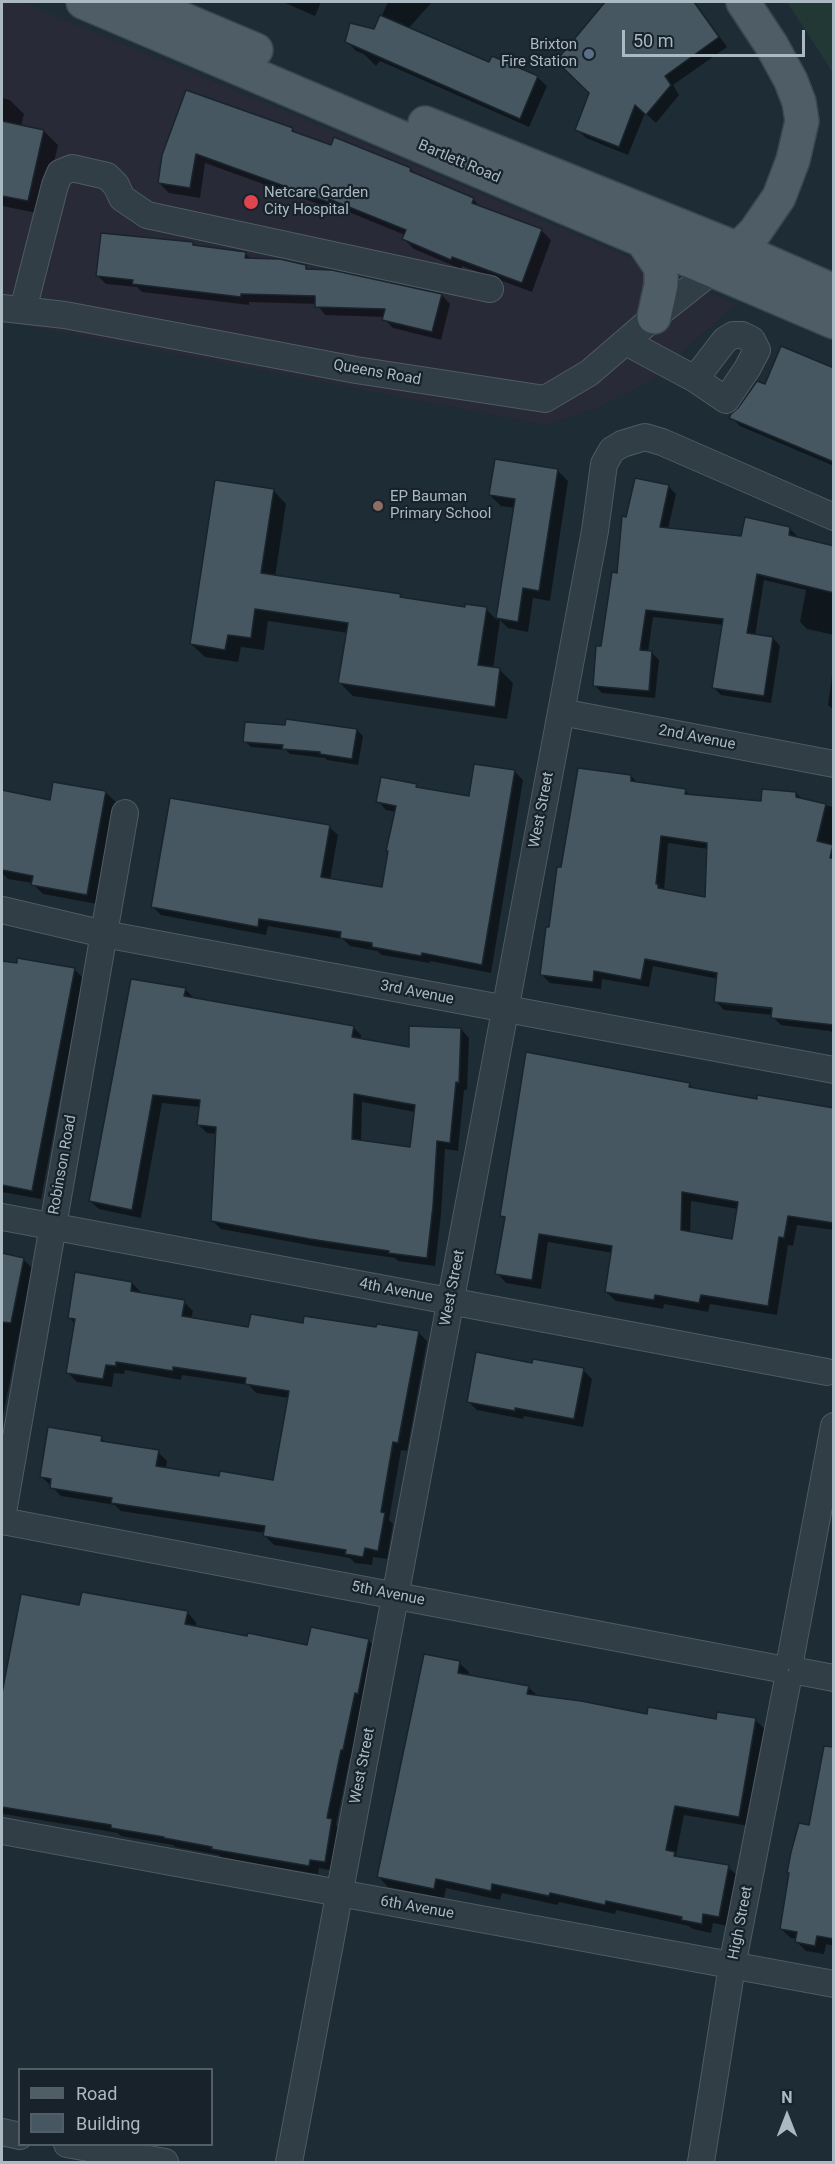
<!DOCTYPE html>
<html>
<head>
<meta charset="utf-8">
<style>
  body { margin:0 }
  #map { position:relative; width:835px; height:2164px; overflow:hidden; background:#1e2c35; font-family:Roboto,sans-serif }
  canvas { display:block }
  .frame { position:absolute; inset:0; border:3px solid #abb9c3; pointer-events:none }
  .legend { position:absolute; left:18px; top:2068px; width:195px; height:78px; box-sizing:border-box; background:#17222a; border:2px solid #525e67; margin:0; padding:8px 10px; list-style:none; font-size:18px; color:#abb9c3 }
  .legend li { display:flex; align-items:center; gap:12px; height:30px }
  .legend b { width:30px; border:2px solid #525e67 }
  .north { position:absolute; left:757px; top:2086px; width:60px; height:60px; -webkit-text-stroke:4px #17222a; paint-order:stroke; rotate:0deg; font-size:16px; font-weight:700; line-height:24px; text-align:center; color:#abb9c3 }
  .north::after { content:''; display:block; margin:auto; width:21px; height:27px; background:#abb9c3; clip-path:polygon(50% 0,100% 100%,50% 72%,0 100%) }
  .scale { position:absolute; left:622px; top:30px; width:183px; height:27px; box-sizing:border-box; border:3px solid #abb9c3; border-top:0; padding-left:8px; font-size:18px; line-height:21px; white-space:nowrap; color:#abb9c3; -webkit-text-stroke:4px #17222a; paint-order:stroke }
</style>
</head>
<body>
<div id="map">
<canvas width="835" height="2164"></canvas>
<div class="frame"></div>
<ul class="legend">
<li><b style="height:8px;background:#4f5d66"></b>Road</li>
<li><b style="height:16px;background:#465761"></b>Building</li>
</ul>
<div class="north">N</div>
<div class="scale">50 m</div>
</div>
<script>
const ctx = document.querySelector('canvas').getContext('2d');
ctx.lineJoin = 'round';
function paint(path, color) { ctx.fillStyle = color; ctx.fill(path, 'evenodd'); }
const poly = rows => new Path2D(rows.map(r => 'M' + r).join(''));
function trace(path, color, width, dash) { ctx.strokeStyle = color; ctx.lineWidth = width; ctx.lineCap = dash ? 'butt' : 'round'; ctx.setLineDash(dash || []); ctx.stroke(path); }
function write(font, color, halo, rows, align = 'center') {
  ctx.font = font + ' Roboto,sans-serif'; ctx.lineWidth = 4.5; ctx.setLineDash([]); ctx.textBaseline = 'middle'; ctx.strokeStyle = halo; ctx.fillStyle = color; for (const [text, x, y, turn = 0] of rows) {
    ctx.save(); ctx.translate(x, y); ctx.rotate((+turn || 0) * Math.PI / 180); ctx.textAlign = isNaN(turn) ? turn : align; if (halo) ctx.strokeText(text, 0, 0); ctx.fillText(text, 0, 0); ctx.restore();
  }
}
paint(poly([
  [2,2,20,2,60,18,372,147,736,304,648,383,596,408,547,425,2,321]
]), '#292a37');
paint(poly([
  [787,2,833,2,833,73]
]), '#213835');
paint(poly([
  [283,2,321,2,315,16],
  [388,2,432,2,408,29,490,64,537,77,547,86,529,127,380,61,376,66,364,54,356,51,347,41,375,31],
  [607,2,669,2,671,5,676,2,695,2,727,47,673,85,679,95,656,123,645,113,628,155,586,138,577,129,591,93,558,61],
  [2,98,10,100,24,114,21,126,44,131,58,145,42,214,2,206],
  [292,129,298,135,332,147,410,169,416,175,473,199,483,209,541,230,551,240,532,292,462,266,461,269,414,249,404,239,405,235,339,208,338,211,205,163,200,198,169,193,159,183,164,155],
  [192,243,196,246,245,253,252,260,305,266,310,271,331,272,442,295,450,304,441,340,393,328,384,319,385,317,325,315,317,304,249,302,249,305,142,292,137,287,106,284,97,275],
  [834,370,834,466,740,426,731,417,765,386],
  [558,471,568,481,550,601,533,598,528,632,508,628,500,620,493,669,500,670,513,683,507,719,353,696,340,683,348,633,268,621,264,650,241,647,238,662,205,657,191,644,273,490,286,504,275,577,400,596,403,599,466,608,486,609,497,620,515,508,501,506,490,495],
  [637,479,669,487,676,494,668,529,742,537,789,528,797,536,796,538,834,548,834,635,807,629,800,622,806,590,764,580,755,636,773,638,780,646,771,703,721,695,714,688,724,625,653,617,648,652,652,653,659,660,655,698,602,693,594,685],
  [834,661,834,710,828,705],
  [357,730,363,736,358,765,327,760,325,758,290,754,286,750,251,747,245,741],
  [514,771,523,780,491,973,430,961,430,963,382,955,377,951,350,946,343,939,268,926,266,935,161,915,152,906,329,827,338,835,330,880,383,889,396,812,386,810,378,801,416,786,419,789,470,797],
  [631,776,638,783,685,791,691,796,763,802,796,793,803,800,834,807,834,1034,830,1031,781,1025,773,1017,773,1015,724,1010,716,1001,718,979,653,966,649,987,602,979,601,989,550,983,542,975,562,869],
  [668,843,708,849,706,899,664,891],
  [722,1001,780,1007,780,1010,722,1004],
  [2,791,51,802,105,792,116,802,97,904,43,894,32,883,8,879,2,873],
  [2,962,74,969,83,978,41,1199,2,1192],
  [185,989,194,998,353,1027,361,1035,361,1040,410,1048,461,1029,469,1038,467,1090,464,1090,458,1151,445,1149,441,1215,435,1266,398,1261,395,1258,319,1247,221,1229,212,1220,217,1134,207,1133,199,1125,200,1107,162,1103,141,1218,99,1209,90,1201],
  [362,1102,415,1112,411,1149,361,1141],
  [689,1084,695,1090,758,1101,834,1109,834,1230,797,1225,793,1246,788,1245,777,1315,710,1304,708,1312,664,1304,663,1309,616,1301,606,1292,613,1253,548,1242,541,1289,506,1283,497,1273,506,1220,501,1215],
  [691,1201,738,1209,733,1240,690,1233],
  [2,1255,23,1259,32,1268,2,1421],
  [132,1283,141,1292,140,1294,184,1302,193,1311,191,1319,250,1329,304,1324,418,1332,427,1341,407,1451,401,1450,389,1520,393,1524,387,1559,373,1557,372,1565,355,1563,350,1558,274,1545,265,1536,265,1533,121,1511,115,1505,61,1496,41,1476,101,1438,107,1443,158,1452,167,1461,166,1469,220,1478,274,1482,289,1398,256,1393,249,1385,182,1375,181,1380,125,1370,124,1374,114,1373,112,1387,77,1382,68,1373,76,1324,69,1318],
  [533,1365,583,1370,592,1379,583,1427,524,1416,523,1419,477,1410,468,1401],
  [116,1598,187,1612,196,1622,195,1628,308,1647,368,1640,377,1649,352,1758,350,1758,336,1825,340,1830,334,1871,319,1868,318,1874,222,1858,219,1855,175,1847,173,1845,121,1836,118,1833,4,1814,2,1812,2,1691,3,1691,81,1607,115,1600],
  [459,1663,469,1672,468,1677,528,1687,539,1697,648,1716,717,1721,755,1720,765,1729,749,1826,684,1815,676,1855,678,1858,728,1867,738,1876,728,1926,713,1923,711,1933,693,1929,689,1926,616,1910,615,1914,559,1902,558,1905,502,1893,500,1900,446,1888,444,1898,388,1887,379,1877],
  [834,1760,834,1946,826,1944,824,1954,806,1951,797,1942,797,1939,791,1938,781,1929,791,1875,788,1872,810,1826]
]), '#0007');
const building = poly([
  [605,2,694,2,719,37,665,76,671,85,646,115,635,105,619,147,575,130,589,93,556,61,605,2],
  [380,15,489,62,492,56,538,76,520,119,345,42,350,23,374,29,380,15],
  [186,90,293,128,292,131,331,145,334,137,411,168,410,171,474,198,472,203,542,229,522,283,452,257,451,260,402,239,406,230,329,199,328,202,196,154,190,188,158,183,162,155,186,90],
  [2,121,44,130,28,201,2,196,2,121],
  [101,233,193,242,193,245,246,252,245,258,280,259,306,265,306,269,332,270,442,294,432,332,382,320,385,309,315,307,315,296,241,294,241,297,132,284,133,280,96,276,101,233],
  [781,346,834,368,834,462,729,418,731,414,738,408,757,381,765,384,781,346],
  [495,459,558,469,539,591,523,588,518,622,496,618,515,499,489,495,495,459],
  [635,478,669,485,660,527,741,536,745,517,790,527,789,535,834,546,834,593,757,574,747,633,773,637,764,696,712,688,723,619,646,610,640,650,652,651,649,691,593,686,596,646,601,646,612,572,617,573,622,516,626,517,635,478],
  [215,480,274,489,261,573,401,594,400,597,465,607,465,604,487,607,478,665,500,668,495,707,338,683,348,623,255,609,251,638,228,635,225,650,190,644,215,480],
  [286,719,357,729,352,759,320,754,320,752,282,749,283,745,243,742,245,722,285,725,286,719],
  [474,764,515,770,482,965,422,953,421,956,372,947,372,943,340,938,341,932,259,919,258,927,151,907,170,798,330,825,321,877,382,887,388,851,386,851,396,806,376,802,381,777,417,784,416,787,469,796,474,764],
  [578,768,631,775,631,781,686,789,685,794,761,801,762,789,796,792,796,797,826,804,817,841,833,845,830,858,834,858,834,1025,771,1018,772,1008,714,1002,717,973,645,959,641,980,594,971,593,982,540,975,546,927,549,927,557,867,561,867,578,768],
  [661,836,707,843,705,897,658,888,658,884,656,884,661,836],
  [53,782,106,791,87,895,31,885,33,876,2,870,2,790,50,800,53,782],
  [17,958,75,968,32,1191,2,1185,2,961,17,963,17,958],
  [131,979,186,988,184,996,354,1026,352,1037,409,1047,409,1026,461,1028,459,1083,456,1082,450,1143,437,1141,433,1206,427,1258,388,1253,389,1251,310,1239,211,1221,216,1127,197,1125,200,1100,153,1095,132,1210,89,1201,131,979],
  [354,1094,415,1105,410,1147,352,1139,354,1094],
  [526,1052,690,1083,689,1087,757,1099,757,1095,834,1108,834,1223,788,1216,784,1238,779,1237,768,1306,701,1295,699,1303,655,1295,654,1300,605,1292,612,1246,539,1234,532,1280,495,1274,505,1217,500,1216,526,1052],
  [682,1192,738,1202,732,1239,681,1230,682,1192],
  [2,1253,24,1258,11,1323,2,1322,2,1253],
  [75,1272,132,1282,131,1291,185,1300,182,1316,248,1327,251,1314,303,1323,304,1316,376,1327,377,1324,419,1331,398,1443,393,1442,381,1512,385,1513,378,1551,365,1548,363,1557,345,1554,346,1550,263,1536,265,1526,111,1503,112,1498,50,1488,51,1479,40,1477,48,1427,102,1436,101,1441,159,1450,156,1466,219,1476,220,1471,273,1480,289,1391,245,1384,246,1378,173,1367,173,1371,116,1362,116,1366,106,1365,103,1379,66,1373,75,1319,68,1318,75,1272],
  [476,1352,532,1363,533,1359,584,1368,574,1419,515,1408,515,1411,467,1402,476,1352],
  [82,1592,188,1611,185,1624,247,1636,248,1633,307,1645,311,1627,369,1639,358,1694,355,1693,343,1750,341,1750,327,1818,332,1819,325,1862,310,1860,309,1866,211,1849,212,1847,164,1838,164,1837,111,1828,111,1825,2,1807,2,1693,21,1594,79,1605,82,1592],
  [424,1654,460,1661,458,1673,529,1686,527,1694,581,1701,647,1714,648,1707,716,1719,717,1712,756,1718,739,1817,675,1806,666,1850,675,1852,674,1856,729,1865,719,1917,703,1914,702,1924,681,1920,682,1917,606,1901,605,1905,550,1893,549,1896,492,1884,491,1891,436,1879,434,1889,377,1877,424,1654],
  [824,1746,834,1747,834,1939,817,1936,815,1946,795,1942,797,1932,780,1929,789,1873,787,1873,791,1852,799,1823,809,1825,824,1746]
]);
paint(building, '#465761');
trace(building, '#19242c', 1.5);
const minor = poly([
  [2,308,65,315,356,370,545,399,589,373,654,317,712,271],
  [23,310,55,185,60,173,72,168,107,176,116,185,122,198,147,215,490,289],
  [626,342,695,379,726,400,747,369,757,350,752,340,742,335,733,335,725,340,695,379],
  [561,712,834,764],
  [2,910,104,934,834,1070],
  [2,1217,827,1372],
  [2,1518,125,813],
  [2,1521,775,1668],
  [791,1656,834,1426],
  [802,1672,834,1678],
  [2,1831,834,1984],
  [2,2132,20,2136],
  [67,2144,165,2162],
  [289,2162,595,531,604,464,612,450,622,444,645,437,662,442,834,517],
  [701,2162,732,1966,787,1684]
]);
const major = poly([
  [83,2,834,322],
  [142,2,256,50],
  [425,123,738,249,834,291],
  [642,240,661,268,661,285,654,317],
  [722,262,738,249,755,232,779,197,793,160,802,121,799,102,791,81,772,46,743,2]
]);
trace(minor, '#4f5b64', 28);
trace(major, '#3b464f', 36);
trace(minor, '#313e46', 26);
trace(major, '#4f5d66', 33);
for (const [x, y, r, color] of [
  [589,54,6,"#5c6f8a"],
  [251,202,8,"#e0444e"],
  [378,506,6,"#8d6e63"]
]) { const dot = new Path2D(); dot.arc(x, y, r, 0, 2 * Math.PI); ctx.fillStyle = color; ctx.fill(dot); trace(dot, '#17222a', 2); }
write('15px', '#abb9c3', '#17222a', [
  ["Brixton",577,45,"right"],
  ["Fire Station",577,62,"right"],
  ["Netcare Garden",264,193],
  ["City Hospital",264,210],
  ["EP Bauman",390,497],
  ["Primary School",390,514]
], 'left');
write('15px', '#abb9c3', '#17222a', [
  ["Bartlett Road",459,162,23],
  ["Queens Road",377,373,10],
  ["2nd Avenue",697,738,11],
  ["West Street",542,810,-79],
  ["3rd Avenue",417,993,11],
  ["Robinson Road",63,1165,-80],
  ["West Street",453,1288,-79],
  ["4th Avenue",396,1291,11],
  ["5th Avenue",388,1594,11],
  ["West Street",363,1766,-79],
  ["6th Avenue",417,1908,10],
  ["High Street",741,1923,-79]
]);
</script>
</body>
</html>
